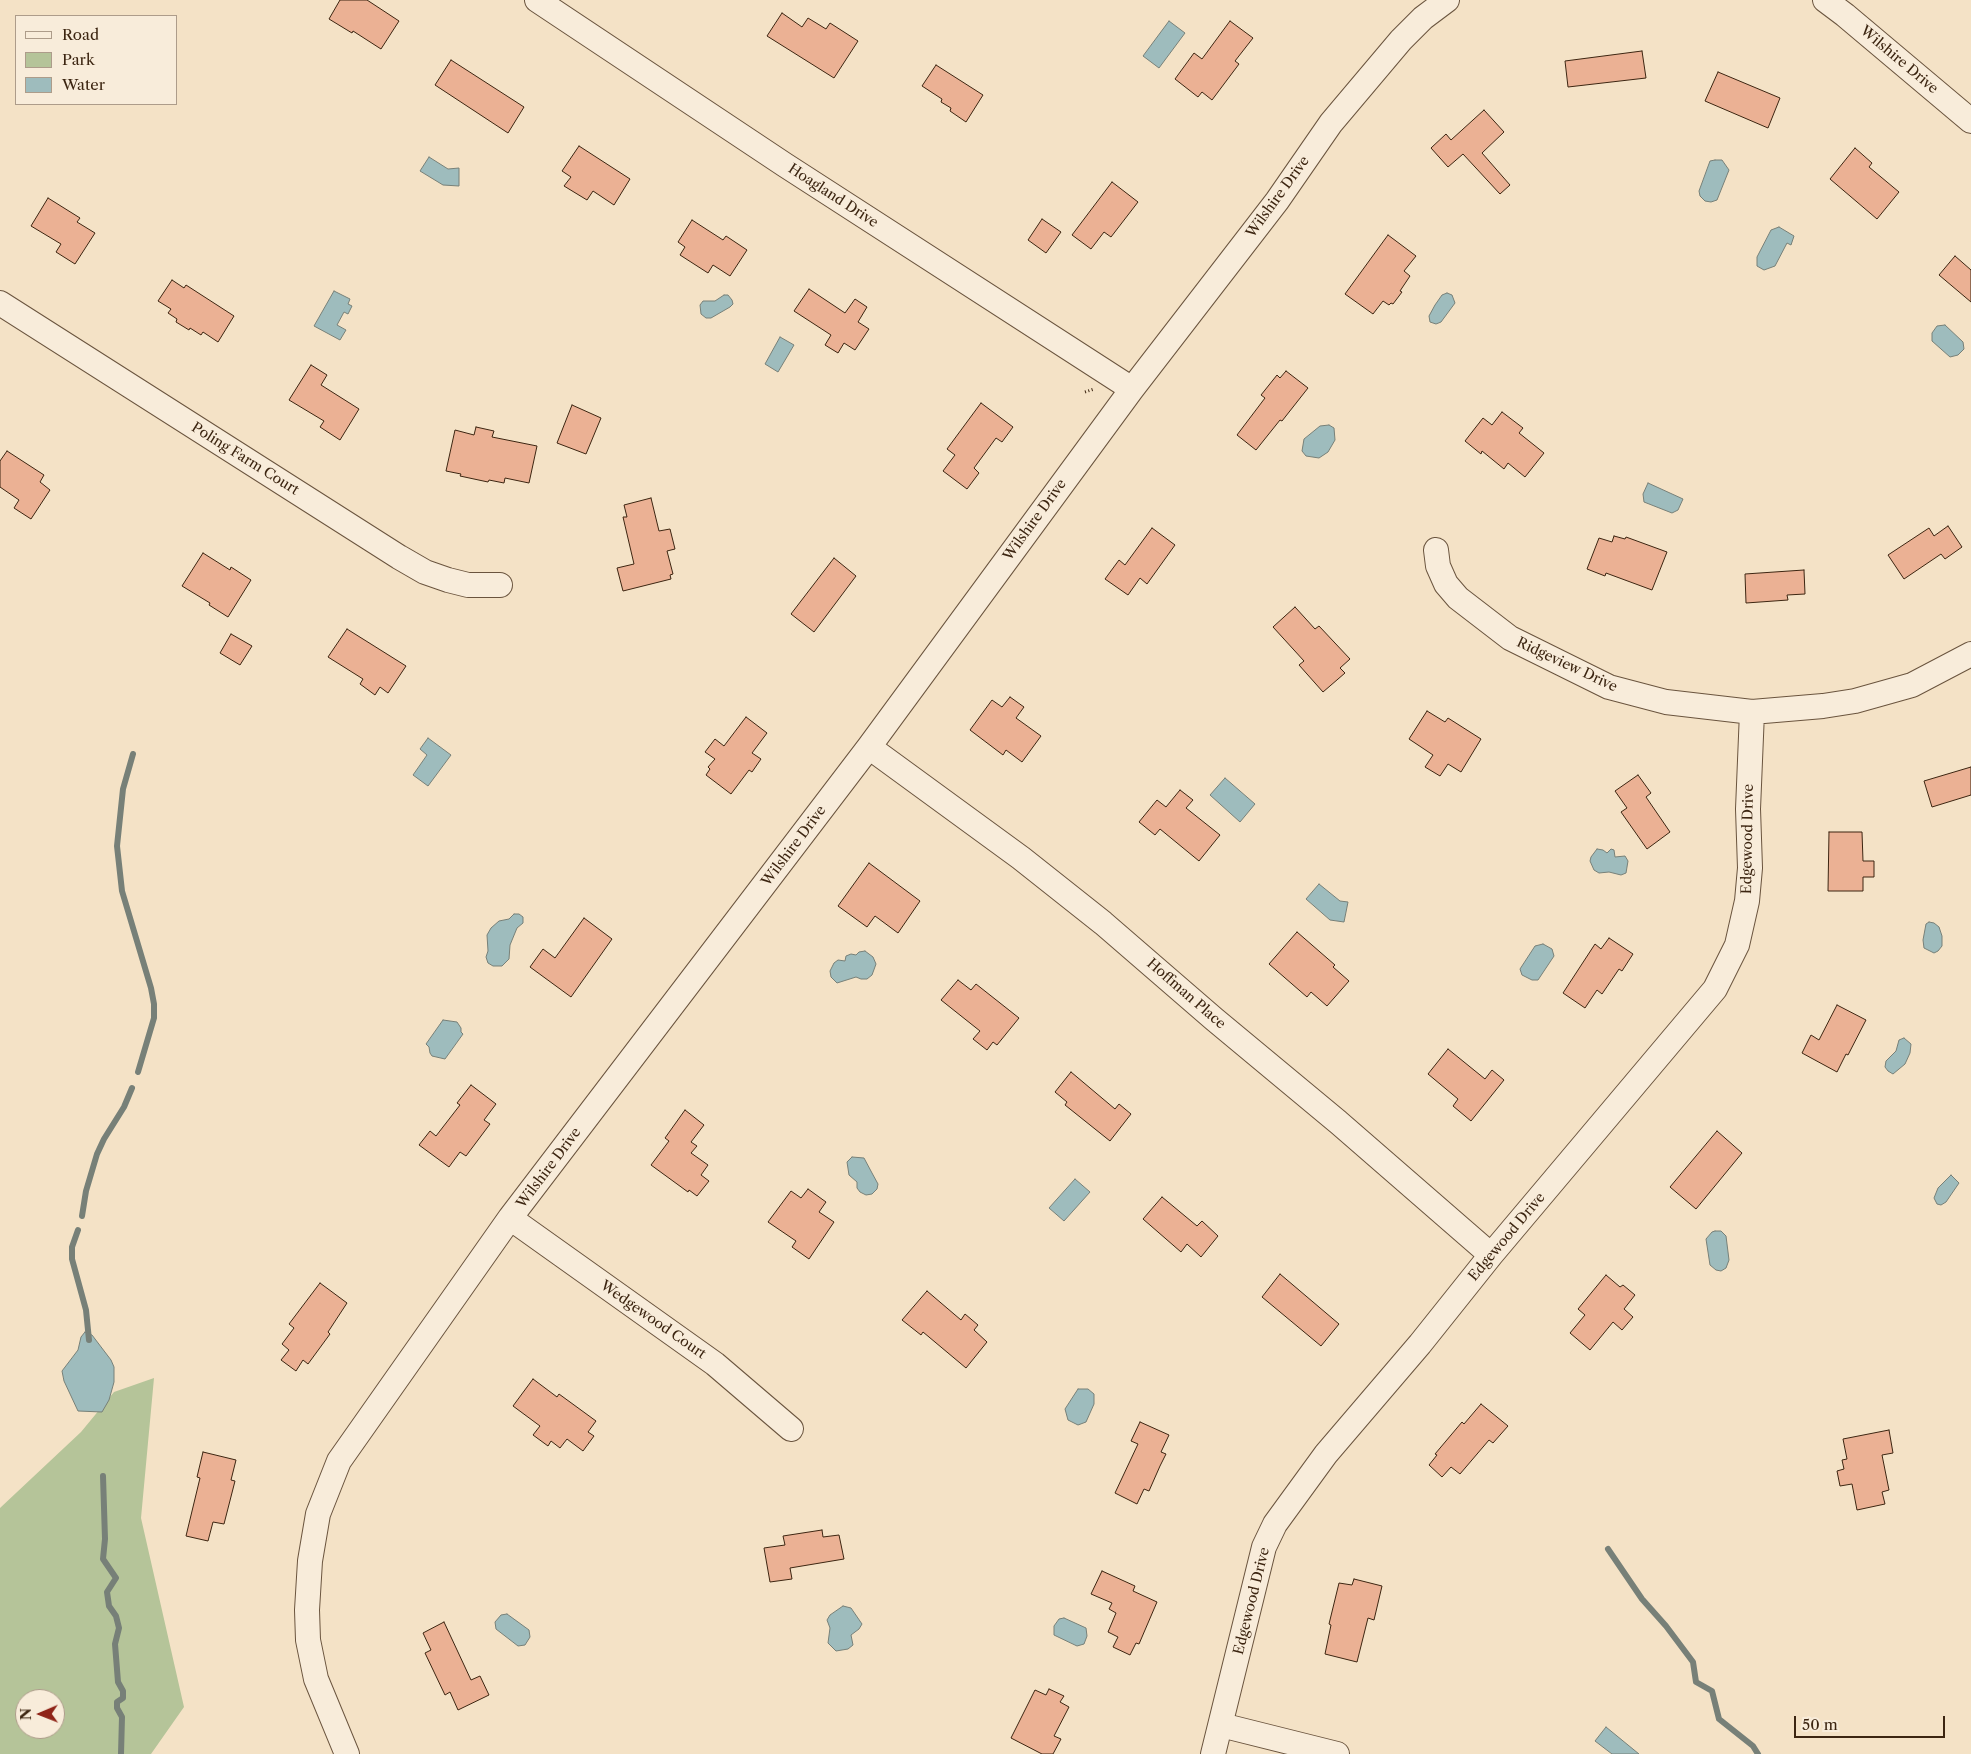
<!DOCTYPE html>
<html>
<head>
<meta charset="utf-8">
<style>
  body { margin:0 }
  #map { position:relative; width:1971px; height:1754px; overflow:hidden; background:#f4e2c6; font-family:"Libre Caslon Text",serif }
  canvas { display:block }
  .legend { position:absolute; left:15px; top:15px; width:162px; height:90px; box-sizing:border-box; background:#f8ecda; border:1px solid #ad9c8a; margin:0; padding:6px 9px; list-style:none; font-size:15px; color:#3c2511 }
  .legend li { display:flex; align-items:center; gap:10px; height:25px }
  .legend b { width:25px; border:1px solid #ad9c8a }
  .north { position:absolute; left:15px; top:1689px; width:50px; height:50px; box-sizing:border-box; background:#f8ecda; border:1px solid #ad9c8a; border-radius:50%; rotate:269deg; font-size:14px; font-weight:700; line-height:20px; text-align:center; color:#3c2511 }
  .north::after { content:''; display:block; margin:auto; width:18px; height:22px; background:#8f2418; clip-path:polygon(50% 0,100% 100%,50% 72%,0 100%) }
  .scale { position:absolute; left:1794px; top:1716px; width:151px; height:22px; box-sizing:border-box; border:2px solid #3c2511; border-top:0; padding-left:6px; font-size:15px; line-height:18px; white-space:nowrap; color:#3c2511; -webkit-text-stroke:4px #f8ecda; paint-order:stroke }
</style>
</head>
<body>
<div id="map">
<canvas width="1971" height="1754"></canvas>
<ul class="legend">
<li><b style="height:6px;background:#f8ecda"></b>Road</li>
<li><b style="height:14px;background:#b5c499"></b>Park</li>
<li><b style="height:14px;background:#9ebcbd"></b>Water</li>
</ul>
<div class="north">N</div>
<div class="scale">50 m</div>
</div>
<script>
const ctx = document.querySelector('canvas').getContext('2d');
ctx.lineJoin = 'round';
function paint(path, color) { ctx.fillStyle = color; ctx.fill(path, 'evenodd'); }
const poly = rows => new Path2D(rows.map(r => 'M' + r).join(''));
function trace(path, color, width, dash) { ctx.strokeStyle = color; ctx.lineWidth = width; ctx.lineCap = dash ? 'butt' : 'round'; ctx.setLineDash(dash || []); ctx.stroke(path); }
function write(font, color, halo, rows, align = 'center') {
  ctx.font = font + ' "Libre Caslon Text",serif'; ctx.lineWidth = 4; ctx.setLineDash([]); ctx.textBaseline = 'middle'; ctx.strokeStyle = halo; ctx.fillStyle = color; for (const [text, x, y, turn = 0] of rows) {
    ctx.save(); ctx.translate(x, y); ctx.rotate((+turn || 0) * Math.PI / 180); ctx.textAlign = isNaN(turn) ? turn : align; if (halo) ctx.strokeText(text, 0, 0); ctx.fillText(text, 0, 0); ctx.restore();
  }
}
paint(poly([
  [154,1378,141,1518,184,1707,151,1754,0,1754,0,1508,81,1432,114,1392],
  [25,1699,55,1699,55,1729,25,1729]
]), '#b5c499');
const water = poly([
  [1169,21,1185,33,1159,68,1143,56,1169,21],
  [429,157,448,169,459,168,459,186,443,185,420,171,429,157],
  [1715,160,1722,160,1729,170,1717,200,1711,202,1705,201,1700,196,1699,191,1710,161,1715,160],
  [1779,227,1794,236,1791,245,1787,243,1775,266,1764,270,1757,266,1757,257,1771,230,1779,227],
  [334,291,350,299,348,304,352,306,348,314,344,312,337,325,346,330,340,340,314,326,334,291],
  [1447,293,1452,295,1455,303,1441,322,1436,324,1430,322,1429,316,1435,305,1442,295,1447,293],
  [724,295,728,295,732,300,733,304,730,307,711,318,706,318,701,314,700,305,703,301,715,301,724,295],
  [1945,325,1963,342,1964,349,1958,355,1950,357,1932,341,1932,333,1937,326,1945,325],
  [780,337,794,345,778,372,765,364,780,337],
  [1329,425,1334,428,1335,440,1328,452,1319,458,1306,456,1302,451,1304,439,1320,426,1329,425],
  [1648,483,1683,499,1678,510,1672,513,1644,502,1643,494,1648,483],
  [428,738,451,755,428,786,413,775,427,755,420,749,428,738],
  [1225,778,1255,804,1240,822,1210,795,1225,778],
  [1597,849,1603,850,1607,853,1611,849,1614,850,1615,857,1625,856,1628,861,1626,873,1621,875,1609,872,1599,873,1594,870,1590,861,1591,857,1597,849],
  [1319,884,1340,901,1348,902,1344,922,1330,920,1306,899,1319,884],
  [514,914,519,914,523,917,523,923,517,928,510,945,509,959,502,966,493,966,488,963,486,957,488,951,487,935,491,928,499,921,509,919,514,914],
  [1929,922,1934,923,1939,927,1942,936,1942,946,1938,951,1934,953,1924,948,1923,940,1926,924,1929,922],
  [1543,944,1552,949,1554,956,1538,980,1532,980,1522,975,1520,969,1535,946,1543,944],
  [865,951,873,957,876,964,872,975,867,979,861,979,856,977,837,983,831,977,830,971,834,963,838,960,845,961,846,956,851,954,856,955,859,952,865,951],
  [443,1020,457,1022,461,1028,461,1032,463,1034,445,1059,432,1056,430,1053,429,1047,426,1044,443,1020],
  [1904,1038,1911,1044,1910,1053,1905,1064,1893,1074,1888,1071,1885,1067,1886,1061,1896,1051,1899,1040,1904,1038],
  [852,1157,864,1158,872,1173,878,1184,877,1189,872,1194,866,1195,860,1192,857,1188,857,1182,849,1175,847,1162,852,1157],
  [1951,1175,1959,1183,1946,1202,1941,1205,1937,1204,1934,1198,1938,1188,1951,1175],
  [1075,1179,1090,1192,1064,1221,1049,1208,1075,1179],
  [1715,1231,1721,1231,1726,1236,1729,1260,1726,1268,1721,1271,1716,1270,1710,1265,1706,1239,1712,1232,1715,1231],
  [85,1332,92,1335,111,1360,114,1367,114,1382,109,1400,102,1412,78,1411,64,1381,62,1371,78,1350,81,1337,85,1332],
  [1078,1389,1088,1389,1094,1394,1094,1404,1086,1422,1078,1425,1068,1420,1065,1409,1078,1389],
  [843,1606,851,1608,862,1624,859,1629,851,1635,853,1645,848,1649,836,1651,828,1643,830,1628,827,1620,830,1615,843,1606],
  [507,1614,529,1630,530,1637,525,1645,518,1646,496,1629,495,1622,501,1615,507,1614],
  [1064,1618,1086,1628,1087,1636,1084,1644,1077,1646,1054,1635,1054,1626,1059,1619,1064,1618],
  [1606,1727,1639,1754,1612,1754,1595,1741,1606,1727]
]);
paint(water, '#9ebcbd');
trace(water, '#778078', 1);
trace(poly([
  [133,754,123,789,117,846,122,891,151,988,154,1004,154,1018,138,1072],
  [82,1216,86,1191,97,1154,104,1139,124,1107,132,1088],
  [78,1230,72,1247,72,1259,86,1310,89,1340],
  [103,1476,105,1539,103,1559,116,1578,107,1592,109,1606,116,1616,119,1628,115,1644,118,1682,123,1691,123,1698,117,1702,117,1708,122,1717,121,1754],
  [1608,1549,1642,1599,1666,1626,1693,1662,1696,1682,1712,1691,1719,1719,1753,1746,1758,1754]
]), '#778078', 6);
const building = poly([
  [340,0,367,0,399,21,381,49,353,31,352,33,329,19,340,0],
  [782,13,802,27,808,18,826,29,830,23,858,41,834,78,767,36,782,13],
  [1230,21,1253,38,1235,61,1239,64,1212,100,1202,92,1198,97,1175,79,1194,53,1202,59,1230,21],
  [1642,51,1646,78,1568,87,1565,61,1642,51],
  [451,60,524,107,508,133,435,85,451,60],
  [936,65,983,95,966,122,950,111,951,108,941,102,942,99,922,86,936,65],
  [1718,72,1780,98,1768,128,1705,101,1718,72],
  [1484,110,1504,132,1482,153,1510,185,1500,194,1463,154,1448,167,1431,148,1446,134,1451,140,1484,110],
  [579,146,630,179,614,205,593,191,587,200,564,186,571,177,562,171,579,146],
  [1855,148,1872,163,1869,167,1899,192,1877,219,1830,179,1855,148],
  [1112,182,1138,202,1111,237,1104,232,1091,249,1072,235,1112,182],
  [48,198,80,218,77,222,95,233,75,264,56,252,61,244,31,226,48,198],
  [1042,219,1061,232,1046,253,1028,240,1042,219],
  [692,220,723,240,726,236,747,250,730,276,713,265,708,273,680,255,685,247,678,242,692,220],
  [1388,235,1416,256,1404,271,1410,276,1400,291,1402,292,1393,304,1391,303,1389,305,1383,301,1373,314,1345,294,1388,235],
  [1955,256,1971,270,1971,302,1939,275,1955,256],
  [172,280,184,288,186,285,234,316,218,342,203,332,201,335,190,328,189,330,176,322,177,319,168,313,171,309,158,301,172,280],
  [809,289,845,313,855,299,867,307,858,322,869,329,855,350,844,343,838,353,825,345,831,335,794,311,809,289],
  [311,365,327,375,321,385,359,409,340,440,320,427,324,421,289,400,311,365],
  [1286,371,1308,388,1282,421,1280,420,1256,450,1237,435,1265,398,1261,395,1277,375,1280,378,1286,371],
  [981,403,1013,427,1002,442,996,438,974,468,979,473,967,489,943,471,955,455,947,449,981,403],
  [572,405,601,418,586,454,557,443,572,405],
  [1502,412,1523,428,1519,433,1544,453,1525,477,1508,463,1504,469,1482,451,1481,454,1465,441,1483,418,1492,425,1502,412],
  [476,427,494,431,492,437,537,446,529,483,505,478,504,483,489,480,488,482,460,476,461,474,446,471,455,430,474,435,476,427],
  [7,451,44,475,40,482,50,490,31,519,14,508,19,500,0,487,0,461,7,451],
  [651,498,659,531,670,529,675,549,667,551,673,574,670,575,671,579,623,591,617,568,634,564,623,517,627,517,624,505,651,498],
  [1948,526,1962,547,1945,559,1941,554,1904,579,1888,555,1929,528,1934,536,1948,526],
  [1152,528,1175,545,1147,584,1140,578,1128,595,1105,579,1119,560,1125,565,1152,528],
  [1614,536,1625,539,1626,537,1667,552,1652,590,1606,573,1605,576,1587,569,1599,538,1612,542,1614,536],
  [203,553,230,570,231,567,251,580,228,617,209,605,210,603,182,586,203,553],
  [834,558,856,576,814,632,791,614,834,558],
  [1804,570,1805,594,1787,595,1788,600,1746,603,1745,574,1804,570],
  [1295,607,1315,629,1319,626,1350,659,1340,668,1345,673,1323,692,1299,665,1304,661,1273,627,1295,607],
  [347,629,406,666,388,693,380,687,375,695,360,684,363,679,328,657,347,629],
  [231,634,252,646,240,665,220,653,231,634],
  [1010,697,1024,707,1016,718,1041,736,1022,762,1006,750,1003,755,970,730,992,700,1002,707,1010,697],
  [1427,711,1445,722,1448,718,1481,739,1461,772,1448,764,1440,776,1425,767,1433,755,1409,739,1427,711],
  [746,717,767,733,752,753,761,759,752,772,749,770,731,794,706,775,710,769,708,767,715,759,705,752,715,739,724,746,746,717],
  [1971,767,1971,795,1932,807,1924,781,1971,767],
  [1638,775,1651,793,1646,797,1670,832,1647,849,1621,812,1627,808,1615,791,1638,775],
  [1180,790,1193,800,1186,808,1220,835,1199,861,1160,829,1155,835,1139,822,1157,800,1166,807,1180,790],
  [1829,832,1862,832,1863,861,1874,861,1874,877,1863,877,1863,891,1828,891,1829,832],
  [869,863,920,901,898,933,875,916,867,927,838,906,869,863],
  [584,918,612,939,571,997,530,967,543,949,555,958,584,918],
  [1297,932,1335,965,1333,967,1349,981,1327,1006,1311,992,1307,997,1269,964,1297,932],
  [1609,938,1633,954,1622,971,1619,969,1602,994,1597,990,1585,1008,1563,993,1595,944,1601,949,1609,938],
  [958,980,971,990,976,984,1019,1018,997,1045,993,1042,987,1050,973,1039,980,1031,941,1000,958,980],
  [1837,1005,1866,1020,1848,1055,1846,1054,1837,1072,1802,1053,1811,1035,1819,1040,1837,1005],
  [1448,1049,1485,1079,1492,1070,1504,1080,1471,1121,1453,1106,1458,1099,1428,1074,1448,1049],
  [1071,1072,1115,1109,1119,1104,1131,1114,1110,1141,1065,1105,1067,1102,1055,1092,1071,1072],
  [471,1085,496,1104,484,1120,490,1124,466,1156,460,1152,449,1167,419,1145,430,1131,436,1136,460,1105,457,1103,471,1085],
  [685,1110,704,1125,691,1142,697,1146,691,1153,708,1165,701,1175,709,1181,697,1196,689,1190,688,1192,651,1165,669,1141,665,1138,685,1110],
  [1717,1131,1742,1153,1696,1209,1670,1187,1717,1131],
  [808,1189,826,1202,819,1212,834,1222,809,1259,792,1247,796,1241,768,1222,791,1191,801,1198,808,1189],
  [1162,1197,1197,1226,1202,1221,1218,1236,1201,1257,1187,1244,1181,1252,1143,1219,1162,1197],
  [1280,1274,1339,1324,1321,1346,1262,1297,1280,1274],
  [1606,1275,1620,1287,1623,1285,1635,1295,1624,1309,1633,1317,1622,1330,1613,1322,1590,1350,1570,1333,1585,1315,1578,1309,1606,1275],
  [320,1283,347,1303,328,1332,330,1334,308,1364,303,1360,296,1371,281,1360,289,1350,282,1344,294,1328,289,1324,320,1283],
  [927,1291,961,1320,965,1314,978,1325,974,1330,987,1342,966,1368,923,1332,921,1335,902,1320,927,1291],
  [533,1379,557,1397,559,1394,596,1421,588,1432,594,1436,583,1451,567,1439,560,1448,551,1441,548,1446,533,1435,540,1426,513,1406,533,1379],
  [1481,1404,1508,1426,1493,1443,1489,1440,1460,1474,1451,1467,1442,1477,1429,1465,1437,1455,1435,1454,1462,1422,1464,1424,1481,1404],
  [1140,1422,1169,1435,1161,1452,1166,1454,1160,1466,1149,1491,1144,1489,1137,1504,1115,1493,1138,1444,1131,1441,1140,1422],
  [1889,1430,1893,1453,1882,1455,1889,1490,1882,1492,1885,1504,1857,1510,1852,1484,1840,1486,1837,1471,1844,1469,1842,1460,1847,1459,1843,1439,1889,1430],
  [203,1452,236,1460,231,1480,235,1481,224,1524,213,1522,208,1541,186,1536,200,1478,197,1477,203,1452],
  [822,1530,823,1537,839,1535,844,1559,790,1568,792,1579,770,1582,764,1548,785,1545,783,1536,822,1530],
  [1102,1571,1135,1586,1133,1591,1157,1602,1139,1644,1136,1643,1130,1655,1113,1647,1118,1637,1108,1632,1116,1613,1109,1609,1112,1603,1091,1594,1102,1571],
  [1354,1579,1382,1586,1374,1620,1368,1618,1357,1662,1325,1654,1331,1625,1329,1624,1339,1583,1352,1585,1354,1579],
  [444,1622,471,1680,480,1676,489,1695,458,1710,450,1692,445,1695,425,1653,431,1650,423,1633,444,1622],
  [1049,1689,1064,1696,1060,1702,1069,1707,1054,1736,1061,1739,1053,1754,1042,1754,1011,1738,1035,1690,1046,1695,1049,1689]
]);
paint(building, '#ebb194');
trace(building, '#3c2511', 1);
const minor = poly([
  [537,0,785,165,1132,389],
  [1825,0,1845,15,1971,121],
  [0,303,399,557,425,572,448,580,468,585,500,585],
  [1436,550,1438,566,1446,584,1458,598,1510,638,1609,687,1666,702,1752,712,1823,706,1855,701,1912,685,1971,654],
  [869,747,1021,858,1103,923,1214,1019,1338,1122,1491,1255],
  [510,1218,715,1364,791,1429],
  [1221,1725,1337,1754],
  [347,1754,316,1679,308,1640,307,1610,310,1561,318,1514,339,1461,510,1218,869,747,1132,389,1277,201,1331,123,1401,40,1423,18,1447,0],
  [1213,1754,1264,1547,1275,1524,1326,1454,1420,1344,1491,1255,1715,989,1737,945,1747,901,1750,868,1748,809,1752,712]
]);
trace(minor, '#6a543e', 26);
trace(poly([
  [1085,392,1094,389]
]), '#3c2511', 3, [1, 2.5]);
trace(minor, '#f8ecda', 24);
write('14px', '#3c2511', '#f8ecda', [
  ["Wilshire Drive",1899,60,40],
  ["Hoagland Drive",833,196,33],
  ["Wilshire Drive",1278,197,-54],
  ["Poling Farm Court",245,459,32],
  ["Wilshire Drive",1035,520,-54],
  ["Ridgeview Drive",1567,665,25],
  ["Edgewood Drive",1748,839,-89],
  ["Wilshire Drive",794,846,-53],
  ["Hoffman Place",1186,994,41],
  ["Wilshire Drive",549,1168,-53],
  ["Edgewood Drive",1507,1237,-50],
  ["Wedgewood Court",653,1320,35],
  ["Edgewood Drive",1252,1601,-76]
]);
</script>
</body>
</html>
